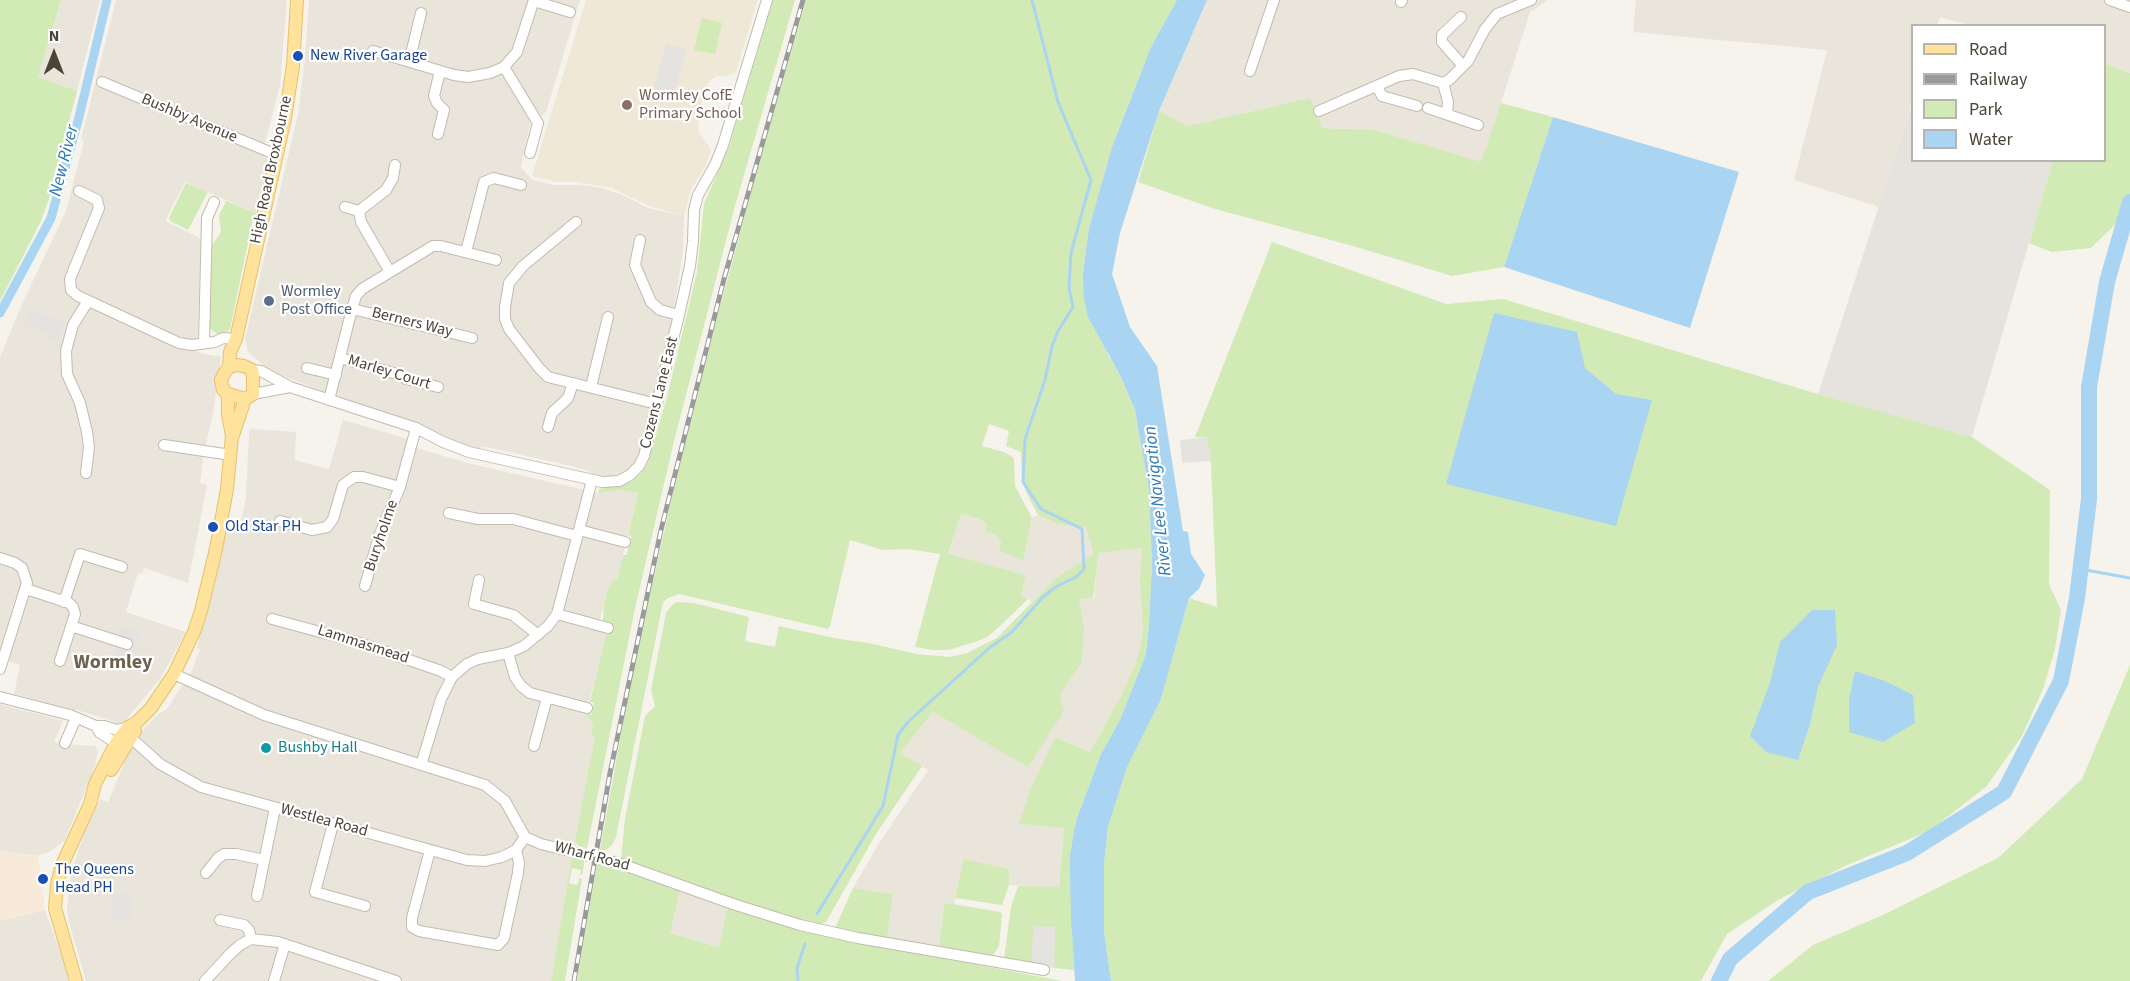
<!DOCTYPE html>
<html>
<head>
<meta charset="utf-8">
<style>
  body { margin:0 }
  #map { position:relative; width:2130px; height:981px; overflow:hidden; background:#f6f3ec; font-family:"Source Sans 3",sans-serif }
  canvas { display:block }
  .legend { position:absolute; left:1911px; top:24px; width:195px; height:138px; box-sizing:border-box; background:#fff; border:2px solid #b7b4b0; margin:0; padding:8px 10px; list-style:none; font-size:18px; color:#4b4439 }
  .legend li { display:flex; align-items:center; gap:12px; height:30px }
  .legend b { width:30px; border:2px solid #b7b4b0 }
  .north { position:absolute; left:24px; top:24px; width:60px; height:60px; -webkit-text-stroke:4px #fff; paint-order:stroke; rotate:0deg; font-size:16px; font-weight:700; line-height:24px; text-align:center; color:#4b4439 }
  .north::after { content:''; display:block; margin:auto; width:21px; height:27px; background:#4b4439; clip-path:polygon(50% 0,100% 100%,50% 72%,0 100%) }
</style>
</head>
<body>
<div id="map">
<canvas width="2130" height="981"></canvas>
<ul class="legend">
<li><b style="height:8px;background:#ffe39c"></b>Road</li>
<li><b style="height:8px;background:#9a9a9a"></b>Railway</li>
<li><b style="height:16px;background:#d2eab5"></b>Park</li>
<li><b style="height:16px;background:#a9d4f2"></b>Water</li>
</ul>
<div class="north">N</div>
</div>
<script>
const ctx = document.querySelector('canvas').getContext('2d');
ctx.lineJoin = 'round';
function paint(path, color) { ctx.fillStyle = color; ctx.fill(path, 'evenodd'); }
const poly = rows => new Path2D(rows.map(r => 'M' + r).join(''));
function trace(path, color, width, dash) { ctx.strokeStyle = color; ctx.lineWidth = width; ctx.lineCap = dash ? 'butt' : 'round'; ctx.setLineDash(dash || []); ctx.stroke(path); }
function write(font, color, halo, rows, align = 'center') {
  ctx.font = font + ' "Source Sans 3",sans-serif'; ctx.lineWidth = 4.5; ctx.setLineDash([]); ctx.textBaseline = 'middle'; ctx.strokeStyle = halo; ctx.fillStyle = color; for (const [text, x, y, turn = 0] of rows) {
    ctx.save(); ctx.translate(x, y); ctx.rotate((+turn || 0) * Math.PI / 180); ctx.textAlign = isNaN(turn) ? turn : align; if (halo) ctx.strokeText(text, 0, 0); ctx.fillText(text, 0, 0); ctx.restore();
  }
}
paint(poly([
  [61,0,100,0,77,91,38,77],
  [116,0,287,0,280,85,262,155,269,159,256,213,185,182,166,219,167,222,198,237,201,241,197,352,221,357,213,413,203,457,200,483,207,485,188,583,145,568,142,574,138,573,126,612,186,632,160,679,124,722,118,723,80,711,64,708,14,694,20,665,0,659,0,357,23,302,66,211,84,141,81,139],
  [309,0,580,0,546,112,530,124,521,167,531,179,553,185,580,185,602,188,625,196,648,208,684,216,683,251,671,328,639,456,627,472,605,478,592,475,590,471,559,463,481,446,480,450,464,446,414,421,348,401,281,375,265,367,248,352,245,339,298,114,305,59],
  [1207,0,1548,0,1530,12,1482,163,1375,130,1322,128,1310,98,1188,126,1159,111],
  [1636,0,2130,0,2130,73,2105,64,2104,26,1973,26,1940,17,1937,25,1912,26,1912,102,1879,207,1794,180,1827,50,1633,32],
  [343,420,405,438,417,448,467,463,599,493,620,490,638,492,617,580,607,593,597,630,608,633,586,713,593,725,591,735,595,737,551,981,86,981,69,922,67,907,71,874,84,834,100,799,108,802,124,764,121,761,139,734,159,713,166,710,191,672,200,649,197,648,227,530,239,532,246,497,249,431,251,429,296,432,295,460,329,469],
  [961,514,979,519,987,524,990,533,997,536,1001,542,999,551,1022,559,1032,518,1038,515,1058,524,1086,528,1095,554,1057,577,1031,603,1029,598,1021,596,1026,575,948,555],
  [1142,548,1143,627,1140,649,1134,667,1122,694,1090,752,1057,737,1020,824,1064,828,1059,888,1009,885,1009,869,965,860,954,905,947,903,944,905,939,947,887,938,893,894,853,888,876,848,928,770,899,754,933,712,1028,766,1060,695,1082,662,1084,627,1079,599,1094,597,1099,553],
  [0,704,63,721,54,742,60,744,95,746,98,751,95,766,65,840,51,851,38,856,0,851],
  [680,891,728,907,720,947,670,933],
  [45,910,64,962,68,981,0,981,0,921]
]), '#eae5da');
paint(poly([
  [0,851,38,856,45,910,0,921]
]), '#f7ead8');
paint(poly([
  [1911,107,1912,107,1912,160,2053,161,1972,437,1818,394]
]), '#e6e2dd');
paint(poly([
  [586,0,758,0,736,72,728,76,716,76,709,82,700,108,698,131,711,149,706,165,691,190,684,216,649,206,612,188,576,182,556,182,532,176]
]), '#efe8d6');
paint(poly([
  [0,0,61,0,38,77,77,91,49,199,41,221,0,301],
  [773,0,795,0,735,206,675,437,635,608,587,848,578,846,575,841,595,737,591,735,593,725,586,713,591,715,594,703,590,702,605,640,608,633,610,633,612,623,603,620,604,605,607,593,613,579,617,580,623,555,627,555,631,536,628,535,638,493,620,490,599,493,598,490,605,487,619,487,632,481,641,474,648,463,667,397,697,272,704,204,729,147],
  [806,0,1177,0,1151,47,1112,147,1089,228,1083,273,1108,355,1121,377,1135,410,1149,490,1152,563,1149,625,1146,654,1120,720,1101,754,1077,818,1074,831,1070,855,1070,876,1074,970,1054,968,1055,927,1032,964,1004,959,1011,907,1018,886,1059,887,1064,828,1019,824,1030,790,1056,737,1090,752,1122,694,1134,667,1140,649,1143,627,1140,580,1142,548,1099,553,1093,597,1079,599,1084,627,1082,662,1060,695,1064,711,1028,767,933,712,900,753,922,766,876,834,826,922,821,924,758,910,621,859,625,818,645,716,655,706,651,690,666,613,673,604,678,602,694,603,749,617,745,641,775,647,779,626,839,639,869,643,917,654,950,657,967,653,997,638,1057,577,1094,554,1086,528,1058,524,1038,515,1026,492,1022,479,1021,452,1006,446,1009,431,989,424,982,446,1004,452,1014,458,1015,486,1032,518,1023,560,999,551,1001,542,997,536,985,531,987,524,979,519,961,514,948,554,1026,575,1021,596,1029,598,999,627,987,637,978,641,949,650,933,650,915,647,940,554,908,549,883,550,850,540,830,626,828,629,679,594,668,598,663,602,616,837,612,845,606,850,600,850,631,679,677,475,705,362,756,175],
  [702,18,722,23,715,54,694,50],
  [2105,64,2130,73,2130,210,2091,248,2052,252,2029,243,2053,161,2104,160],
  [1310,98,1322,128,1375,130,1481,162,1501,103,1553,117,1504,267,1452,276,1353,246,1215,209,1138,182,1159,111,1188,126],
  [186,183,208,192,188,230,170,221,169,218],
  [226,201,256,213,252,224,230,329,224,334,219,335,209,328,211,247,221,232,219,216],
  [1272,242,1446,304,1503,299,1818,394,1972,437,2050,490,2049,584,2061,610,2055,649,2043,689,2022,736,1986,787,1929,831,1847,865,1778,900,1727,934,1701,981,1111,981,1104,931,1104,864,1108,827,1127,767,1161,699,1189,598,1217,607,1211,464,1207,437,1195,437],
  [2130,665,2130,981,1768,981,1813,945,1883,915,1998,858,2082,779],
  [572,858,584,860,584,865,582,875,580,875,581,870,572,868,569,883,578,885,579,878,582,879,565,981,551,981],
  [964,859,1009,869,1009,885,1002,905,955,898],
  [597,864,648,879,680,891,670,933,719,947,728,907,786,926,827,936,1062,981,577,981],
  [853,888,893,894,887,938,835,928],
  [947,903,1000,912,1002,914,999,946,992,957,939,947,944,905]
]), '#d2eab5');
paint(poly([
  [666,43,687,49,672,101,665,100,663,105,647,101,649,92,652,93],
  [30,309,65,322,58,343,45,339,47,333,24,325],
  [1207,437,1211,461,1182,463,1180,440],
  [121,626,141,632,132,663,112,657],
  [111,893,132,894,132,922,111,921],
  [1033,926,1055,927,1054,968,1032,964]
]), '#e5e3e0');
paint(poly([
  [1177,0,1207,0,1159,111,1120,233,1112,274,1130,327,1157,366,1183,531,1188,532,1191,554,1205,575,1199,589,1189,598,1161,699,1127,767,1108,827,1104,864,1104,931,1111,981,1075,981,1071,917,1070,876,1070,855,1074,831,1077,818,1101,754,1120,720,1146,654,1149,625,1152,563,1149,490,1135,410,1121,377,1088,317,1084,298,1083,273,1089,228,1112,147,1151,47],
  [1553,117,1739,172,1690,328,1504,267],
  [1494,313,1577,332,1585,368,1616,394,1652,400,1616,526,1446,484],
  [1812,610,1835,610,1837,645,1818,687,1810,724,1798,760,1766,752,1750,736,1770,683,1780,642],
  [1855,671,1885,681,1913,695,1915,723,1883,742,1849,732,1849,699]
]), '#a9d4f2');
trace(poly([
  [2080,569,2130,578],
  [817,914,883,806,898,735,908,722,988,649,1012,632,1043,597,1057,586,1076,577,1084,569,1082,529,1041,509,1023,482,1025,439,1045,380,1052,346,1058,331,1073,307,1069,288,1071,253,1091,180,1058,102,1032,0],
  [798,981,797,968,805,944]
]), '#a9d4f2', 3);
trace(poly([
  [0,313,51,218,79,117,107,0]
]), '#a9d4f2', 9);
trace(poly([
  [1719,981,1730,959,1808,892,1907,853,2004,792,2061,681,2077,598,2089,499,2089,387,2107,282,2130,202]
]), '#a9d4f2', 16);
const minor = poly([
  [2110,0,2130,7],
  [534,1,570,12],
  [1401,2,1402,0],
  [1461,17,1442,35,1442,42,1463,66],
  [373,51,454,75,468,77,490,73,504,67,517,52,534,0],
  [409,62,421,13],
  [504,67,538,123,530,153],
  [1250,71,1274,0],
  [102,82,277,155],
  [1443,83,1448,102,1447,114],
  [1377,86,1382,96,1417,106],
  [1428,108,1478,125],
  [1319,111,1399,76,1413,74,1443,83,1449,80,1468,61,1485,29,1497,14,1531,0],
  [438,134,444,110,437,103,434,96,440,71],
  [79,191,97,200,99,208,74,269,70,279,71,290,78,296,179,343,192,345,215,342,223,338,236,339],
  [345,207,359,211],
  [576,222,523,266,509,283,505,307,505,319,509,329,539,368,548,377,657,404],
  [640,240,635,265,651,302,660,310,679,315],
  [466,252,484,182,494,178,521,185],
  [390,272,361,222,359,211,386,190,393,178,395,165],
  [352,309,472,338],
  [204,343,207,218,214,202],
  [340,358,397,374,406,379,438,387],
  [307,368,336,375],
  [252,370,261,371,290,387,416,428,443,442,469,452,602,482,619,481,630,475,639,466,644,456,679,315,690,266,693,241,694,210,698,195,715,165,723,145,767,0],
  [591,387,608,317],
  [253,394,290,387],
  [329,400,352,309,356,296,362,289,433,246,441,246,496,260],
  [548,427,552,413,568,398,573,383],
  [164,445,231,455],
  [86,473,89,447,87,432,80,403,67,374,66,351,73,325,88,301],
  [449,513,478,519,513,519,577,536],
  [280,521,312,530,327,527,333,519,343,485,354,477,363,477,400,487],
  [579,530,625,542],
  [0,558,15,563,22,568,27,583,0,669],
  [479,580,474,604,513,615,538,635],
  [365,586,379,536,400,487,416,428],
  [26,589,69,603,73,607,75,614,60,661],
  [64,602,80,554,122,567],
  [557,614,608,628],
  [272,619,357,642,441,671,452,677],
  [71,626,127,644],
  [508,653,515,677,521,686,530,693,587,708],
  [174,674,264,715,485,785,505,801,525,837,541,844,621,864,733,904,800,925,858,938,1044,970],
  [0,697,70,715,96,726,104,726,117,730,128,727],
  [96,726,100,733,116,743],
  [130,737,160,764,201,787,467,860,485,861,502,857,516,850,525,837],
  [65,743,76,718],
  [534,746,547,698],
  [421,765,441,699,452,677,467,664,478,659,508,653,524,646,548,626,557,614,592,480],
  [333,824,315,892,365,906],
  [430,850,412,918,412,927,419,931,498,945,504,938,518,873,519,863,516,850],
  [206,873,218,858,224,854,236,854,264,860],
  [257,896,275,808],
  [220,920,244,925,249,930,251,939],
  [205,981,230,954,240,945,251,939,278,942,396,981],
  [274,981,285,944]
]);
const major = poly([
  [237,365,244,366,252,370,253,376,253,394,245,399,228,394,223,390,221,380,225,372,229,367,237,365],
  [229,367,230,352,236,339,285,118,293,66,297,0],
  [233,435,245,399],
  [111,770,135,731],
  [76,981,55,908,57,884,62,865,90,804,95,784,116,743,128,727,136,723,151,708,174,674,194,632,201,611,216,549,227,489,232,436,228,414,228,394]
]);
trace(minor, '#c2bbae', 12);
trace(major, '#e6c16a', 14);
trace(minor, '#fff', 10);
trace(major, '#ffe39c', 12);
const rail = poly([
  [574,981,610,773,661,530,724,279,803,0]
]);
trace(rail, '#9a9a9a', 5);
trace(rail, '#fff', 3, [9]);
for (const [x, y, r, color] of [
  [298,56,6,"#1a4fb4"],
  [627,105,6,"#8d6e63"],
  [269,301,6,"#5c6f8a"],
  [213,527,6,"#1a4fb4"],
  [266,748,6,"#0f9aa8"],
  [43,879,6,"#1a4fb4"]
]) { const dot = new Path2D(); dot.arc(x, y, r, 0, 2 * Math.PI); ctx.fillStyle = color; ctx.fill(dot); trace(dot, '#fff', 2); }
write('16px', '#164399', '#fff', [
  ["New River Garage",310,56],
  ["Old Star PH",225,527],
  ["The Queens",55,870],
  ["Head PH",55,888]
], 'left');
write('16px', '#785e54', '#fff', [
  ["Wormley CofE",639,96],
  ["Primary School",639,114]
], 'left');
write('16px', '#4b4439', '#fff', [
  ["Bushby Avenue",189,119,23],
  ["High Road Broxbourne",272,170,-78],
  ["Berners Way",412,323,14],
  ["Marley Court",389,373,17],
  ["Cozens Lane East",660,393,-76],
  ["Buryholme",382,536,-71],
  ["Lammasmead",363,645,18],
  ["Westlea Road",324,821,15],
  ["Wharf Road",592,857,15]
]);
write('16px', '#4e5e75', '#fff', [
  ["Wormley",281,292],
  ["Post Office",281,310]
], 'left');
write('16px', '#0d838f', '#fff', [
  ["Bushby Hall",278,748]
], 'left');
write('italic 18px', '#2e7ab2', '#fff', [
  ["New River",65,161,-76],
  ["River Lee Navigation",1159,501,-96]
]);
write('bold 20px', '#6e6250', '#fff', [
  ["Wormley",113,664]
]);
</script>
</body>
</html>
